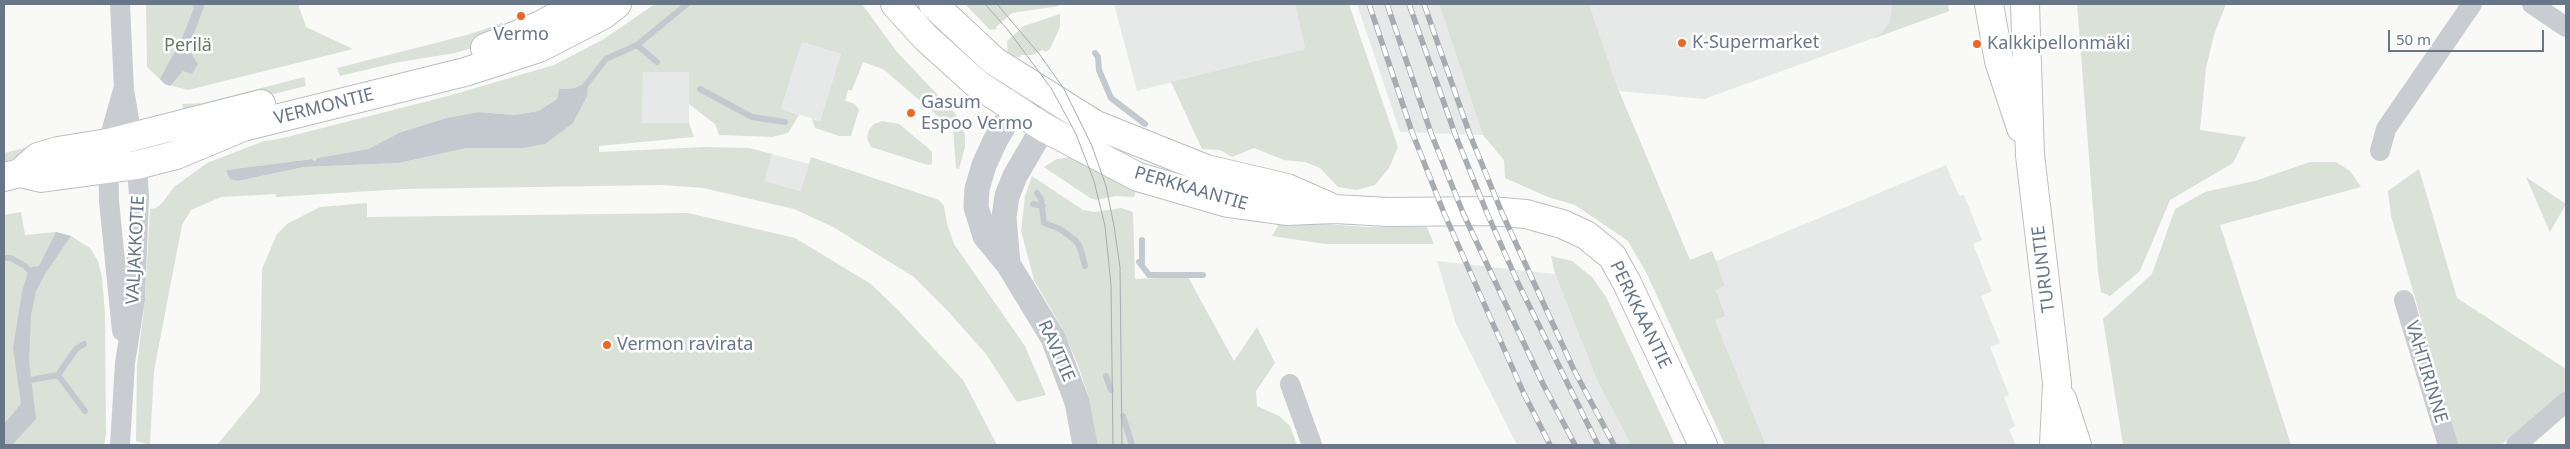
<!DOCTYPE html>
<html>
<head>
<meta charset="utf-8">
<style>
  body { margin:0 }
  #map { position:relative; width:2570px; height:449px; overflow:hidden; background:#f9f9f7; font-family:"Noto Sans",sans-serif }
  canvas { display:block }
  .frame { position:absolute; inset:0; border:5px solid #677688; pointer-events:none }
  .scale { position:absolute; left:2388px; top:30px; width:156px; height:22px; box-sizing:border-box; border:2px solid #677688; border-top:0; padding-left:6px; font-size:15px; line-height:18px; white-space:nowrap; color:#677688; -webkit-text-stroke:4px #fff; paint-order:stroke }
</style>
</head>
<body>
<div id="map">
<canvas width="2570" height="449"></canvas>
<div class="frame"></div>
<div class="scale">50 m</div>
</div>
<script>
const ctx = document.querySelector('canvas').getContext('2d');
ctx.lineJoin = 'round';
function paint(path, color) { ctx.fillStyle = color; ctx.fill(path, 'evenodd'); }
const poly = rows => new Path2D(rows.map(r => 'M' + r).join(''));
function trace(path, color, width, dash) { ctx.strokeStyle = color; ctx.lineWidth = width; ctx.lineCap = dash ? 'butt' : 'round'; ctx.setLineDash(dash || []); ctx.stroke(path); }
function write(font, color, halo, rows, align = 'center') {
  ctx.font = font + ' "Noto Sans",sans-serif'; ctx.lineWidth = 5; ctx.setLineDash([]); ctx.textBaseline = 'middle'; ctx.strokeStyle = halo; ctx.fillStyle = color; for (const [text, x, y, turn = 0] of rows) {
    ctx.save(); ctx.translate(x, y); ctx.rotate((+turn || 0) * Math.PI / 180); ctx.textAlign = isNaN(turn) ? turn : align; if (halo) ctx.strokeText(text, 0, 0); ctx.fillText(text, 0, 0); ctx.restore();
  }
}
paint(poly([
  [1114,4,1295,4,1305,49,1137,91],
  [1357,4,1439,4,1483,135,1400,132],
  [1589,4,1945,4,1946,12,1704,99,1619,91],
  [802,42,841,54,820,121,781,109],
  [643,72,689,72,689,123,642,123],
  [772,154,809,164,802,191,765,181],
  [1946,165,1959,196,1964,195,1982,240,1973,244,1992,291,1981,296,2000,343,1990,347,2009,395,2004,397,2015,426,2009,429,2016,445,1766,445,1715,320,1726,315,1716,290,1725,286,1716,261],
  [1437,261,1555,274,1597,380,1631,445,1517,445,1456,324]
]), '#e7e8e8');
paint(poly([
  [146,4,298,4,306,27,353,49,188,90,165,84,147,67],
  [655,4,862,4,897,52,955,113,965,135,965,147,959,169,956,168,953,129,883,69,863,62,852,90,848,90,845,101,855,104,859,110,851,136,839,136,815,128,812,119,820,121,841,54,802,42,781,109,799,115,788,133,772,137,719,135,715,124,689,104,689,72,643,72,642,123,689,123,694,137,599,146,599,152,705,147,749,148,772,154,765,181,801,191,811,157,939,200,944,206,947,224,954,244,1025,346,1046,395,1017,402,986,354,945,308,914,277,833,227,794,209,703,188,662,185,403,189,276,197,276,194,221,197,191,210,182,225,154,371,150,445,136,441,137,365,145,300,150,209,156,208,162,203,174,187,207,163,264,141,279,139,448,96,554,65,604,39],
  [586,82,523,148,467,148,399,163,304,167,238,181,226,170,312,159,315,161,317,158,368,149,401,132,446,118,478,112,515,115,538,111,557,99,559,89,575,88],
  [965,4,1059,4,1059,6,1012,13,996,27,997,29,990,30],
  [1295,4,1349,4,1398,147,1389,168,1375,185,1357,190,1338,187,1320,168,1305,162,1284,160,1254,148,1232,157,1220,150,1202,149,1171,82,1305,49],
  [1439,4,1589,4,1619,91,1690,260,1712,251,1716,261,1725,286,1716,290,1726,316,1715,320,1766,445,1725,445,1647,274,1628,241,1575,205,1548,197,1505,178,1504,160,1483,135],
  [1892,4,1948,4,1949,11,1872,39,1882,33,1890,22],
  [2077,4,2226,4,2214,35,2206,68,2200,130,2246,137,2233,163,2170,200,2140,271,2110,296,2101,292,2098,272],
  [1060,14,1060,27,1050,49,1045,52,1043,50,1032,55,1021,55,1020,57,1008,56,1007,41,1024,26],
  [502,23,507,31,481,45,455,53,394,63,340,76,337,68,467,35],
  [304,77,306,86,185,116,182,104,203,103],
  [882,121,899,124,927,147,932,152,932,164,928,165,871,147,867,138,869,130,874,124],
  [36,145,38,151,4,162,4,153],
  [1078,156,1137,188,1134,197,1116,196,1096,200,1090,198,1044,167,1057,159],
  [2310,162,2336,162,2350,171,2361,187,2220,225,2291,445,2123,445,2103,319,2152,274,2175,209,2205,192,2255,181],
  [2419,169,2457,298,2566,369,2566,396,2501,445,2458,445,2391,216,2388,191],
  [1032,176,1083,210,1094,212,1121,208,1133,212,1135,279,1188,277,1234,361,1257,327,1275,363,1256,391,1257,406,1279,416,1290,426,1297,445,1096,445,1088,395,1078,365,1062,328,1034,280,1021,231,1025,196],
  [2526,177,2566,204,2550,232],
  [367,203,367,217,688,213,795,238,871,284,898,310,963,380,997,445,217,445,260,393,262,269,277,234,287,224,320,207],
  [21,212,25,235,56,232,71,236,90,248,98,261,102,277,105,313,106,434,104,445,4,445,4,215],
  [1299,222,1366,227,1427,227,1434,244,1325,244,1272,236,1279,224],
  [1551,256,1572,261,1592,277,1606,297,1675,445,1631,445,1597,380,1555,274]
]), '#dae1d7');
paint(poly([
  [192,4,205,4,188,49,198,64,192,74,183,71,170,86,165,84,160,79,182,38,194,8],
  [588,81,587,96,573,123,545,144,523,148,467,148,399,163,304,167,238,181,230,179,226,170,312,159,315,161,317,158,368,149,401,132,446,118,478,112,515,115,538,111,557,99,559,89,575,88],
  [56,232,71,236,45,274,36,291,31,315,29,361,36,419,12,445,4,445,4,424,21,404,13,348,22,292,27,275,32,267,39,266]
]), '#c2cad0');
trace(poly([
  [637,45,657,62],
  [1095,53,1098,57,1099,70,1111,98,1145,124],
  [584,87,606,59,637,45,687,4],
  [700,89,752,117,785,122],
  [1037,193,1041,199,1044,223,1060,229,1075,240,1080,247,1085,266],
  [1033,204,1043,206],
  [4,258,11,258,25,266,36,277],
  [1139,262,1149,275,1203,275],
  [1142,263,1142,240],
  [58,375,85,411],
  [1106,376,1111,390],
  [25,381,58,375,76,349,84,344],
  [1123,416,1132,445]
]), '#c2cad0', 6);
const secondary = poly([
  [895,4,926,38,977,84,1043,127,1138,177,1228,203,1286,211,1334,209,1389,212,1490,211,1526,214,1562,224,1586,235,1612,256,1627,283,1703,445],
  [933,4,994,61,1096,125,1206,169,1287,188,1328,206],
  [1989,4,1999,61,2021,128],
  [2025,4,2030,155,2057,383,2054,445],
  [485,48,541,25,578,4],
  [20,173,38,157,58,151,108,143,261,104],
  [4,177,20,173,41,178,137,165,176,155,243,127,465,72,539,48,603,15,617,4],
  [2062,399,2077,445]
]);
trace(secondary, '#bbbfc4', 30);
trace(poly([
  [2532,4,2566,27],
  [2380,151,2386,129,2472,4],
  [2404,300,2448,445],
  [122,331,109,201,108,143,123,90],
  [1290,384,1312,445],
  [120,445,125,363,135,300,139,197,137,165,124,90,120,4],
  [2516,445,2566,402]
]), '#c9ccd0', 20);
trace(poly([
  [1029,83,995,141,984,165,977,189,976,207,985,236,1008,264,1053,338,1077,402,1085,445],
  [1008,264,1004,217,1007,196,1015,176,1058,102]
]), '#c9ccd0', 25);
trace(secondary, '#fff', 28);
trace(poly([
  [985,4,1008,30,1051,88,1076,134,1094,181,1105,226,1111,285,1113,445],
  [997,4,1040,55,1064,89,1092,146,1106,186,1114,226,1120,267,1122,445]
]), '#a7acb3', 1);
const rail = poly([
  [1369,4,1412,132,1444,213,1524,394,1550,445],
  [1387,4,1431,133,1463,213,1543,384,1575,445],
  [1409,4,1455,134,1487,213,1518,283,1598,445],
  [1424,4,1470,135,1502,213,1574,370,1614,445]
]);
trace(rail, '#a7acb3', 5.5);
trace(rail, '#fff', 4, [11]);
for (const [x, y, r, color] of [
  [521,16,5,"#e86a28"],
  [1682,43,5,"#e86a28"],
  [1977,44,5,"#e86a28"],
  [911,113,5,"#e86a28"],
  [607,345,5,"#e86a28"]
]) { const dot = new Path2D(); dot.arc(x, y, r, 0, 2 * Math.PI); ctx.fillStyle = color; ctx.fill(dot); trace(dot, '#fff', 2); }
write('18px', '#677688', '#fff', [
  ["Vermo",521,35,"center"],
  ["K-Supermarket",1692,43],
  ["Kalkkipellonmäki",1987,44],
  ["Gasum",921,103],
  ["Espoo Vermo",921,124],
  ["Vermon ravirata",617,345]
], 'left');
write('18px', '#657a62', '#fff', [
  ["Perilä",188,46]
]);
write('18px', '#677688', '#fff', [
  ["VERMONTIE",324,107,-14],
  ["PERKKAANTIE",1191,189,16],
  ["VALJAKKOTIE",136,250,-87],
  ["TURUNTIE",2044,269,-97],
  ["PERKKAANTIE",1640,315,64],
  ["RAVITIE",1056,351,66],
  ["VAHTIRINNE",2426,372,73]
]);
</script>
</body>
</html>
